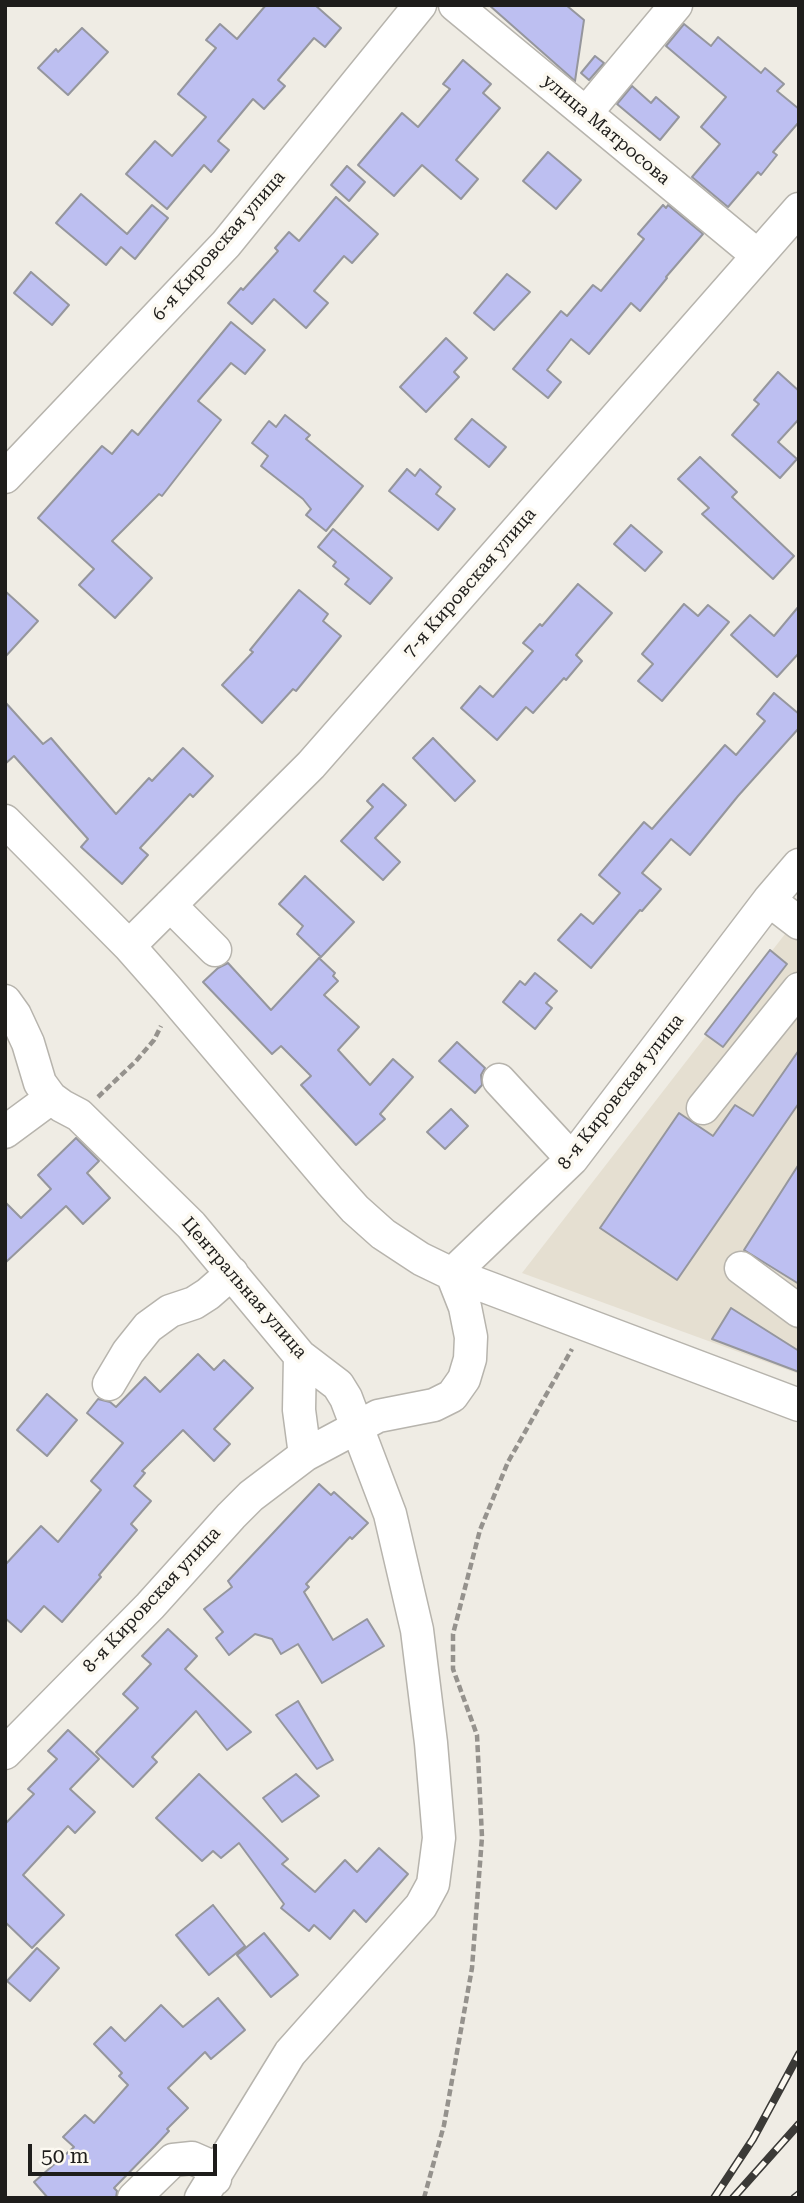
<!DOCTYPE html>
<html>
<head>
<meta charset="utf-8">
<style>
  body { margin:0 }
  #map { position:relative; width:804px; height:2203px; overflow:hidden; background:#efece4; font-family:"Roboto Serif",serif }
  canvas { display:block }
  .frame { position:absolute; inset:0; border:7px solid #1e1d1b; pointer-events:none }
  .scale { position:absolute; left:28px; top:2144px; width:189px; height:32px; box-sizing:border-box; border:4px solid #1e1d1b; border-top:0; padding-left:9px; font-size:21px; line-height:24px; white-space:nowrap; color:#1e1d1b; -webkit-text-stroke:5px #fcf9f1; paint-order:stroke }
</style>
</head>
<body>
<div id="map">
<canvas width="804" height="2203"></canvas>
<div class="frame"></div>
<div class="scale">50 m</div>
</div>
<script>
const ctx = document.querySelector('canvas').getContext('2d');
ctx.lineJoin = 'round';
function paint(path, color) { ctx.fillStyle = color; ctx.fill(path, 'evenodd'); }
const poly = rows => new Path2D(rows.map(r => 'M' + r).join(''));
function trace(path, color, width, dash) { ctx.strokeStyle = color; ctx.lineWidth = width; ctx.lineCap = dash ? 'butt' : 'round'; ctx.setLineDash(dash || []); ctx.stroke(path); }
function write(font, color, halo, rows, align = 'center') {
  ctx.font = font + ' "Roboto Serif",serif'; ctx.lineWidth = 7; ctx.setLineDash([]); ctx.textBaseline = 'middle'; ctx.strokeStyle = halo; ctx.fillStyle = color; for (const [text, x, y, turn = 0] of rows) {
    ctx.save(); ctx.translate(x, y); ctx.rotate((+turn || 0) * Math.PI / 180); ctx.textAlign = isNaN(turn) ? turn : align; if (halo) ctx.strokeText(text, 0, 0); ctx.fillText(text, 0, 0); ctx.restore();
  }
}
paint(poly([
  [799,916,799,1374,522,1273]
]), '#e5dfd1');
const building = poly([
  [266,5,315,5,341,28,325,47,314,38,278,80,285,86,264,109,253,99,218,141,229,150,211,172,204,165,167,209,126,174,155,141,172,156,206,117,178,94,216,48,206,40,220,24,237,39,266,5],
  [489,5,566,5,584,20,575,81,489,5],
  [684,24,711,46,718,37,761,73,765,68,784,84,777,91,799,109,799,122,773,152,777,155,761,175,758,172,728,207,692,177,720,144,701,127,726,97,666,46,684,24],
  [82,28,108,52,68,95,38,68,56,49,58,52,82,28],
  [595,56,604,63,589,80,581,73,595,56],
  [463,60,491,84,483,93,500,108,456,160,478,179,461,199,422,165,394,196,358,165,402,113,418,127,450,89,443,84,463,60],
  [632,86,651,103,656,97,679,117,660,140,617,104,632,86],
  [548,152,581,180,556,209,523,181,548,152],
  [347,166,365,182,349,201,331,185,347,166],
  [81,194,127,234,152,205,168,218,135,259,121,247,106,265,56,223,81,194],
  [336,197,378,234,352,263,344,256,314,291,328,303,306,328,274,299,252,324,228,303,241,288,243,290,278,251,275,248,289,232,299,241,336,197],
  [663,205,666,208,668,205,703,234,666,277,667,278,640,311,631,303,589,354,571,339,547,370,561,382,548,398,513,369,561,311,567,316,593,285,601,291,644,239,638,234,663,205],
  [31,272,69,305,52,325,14,293,31,272],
  [507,274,530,292,494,330,474,313,507,274],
  [231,322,265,350,245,374,231,363,198,401,221,420,162,496,159,494,112,541,152,578,115,618,79,585,94,569,38,518,102,446,112,454,132,430,138,435,231,322],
  [446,338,467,358,454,372,459,377,426,412,400,387,446,338],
  [778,372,799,391,799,419,778,442,797,459,780,478,732,435,759,404,754,400,778,372],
  [285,415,310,435,306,439,363,486,326,531,306,515,311,509,303,499,261,466,268,456,252,443,269,421,276,427,285,415],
  [472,419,506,447,489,467,455,439,472,419],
  [700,457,737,492,732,497,794,556,773,579,702,514,709,508,678,479,700,457],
  [407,469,415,476,420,469,441,487,436,494,455,509,438,530,389,491,407,469],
  [631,525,662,552,645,571,614,544,631,525],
  [333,529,392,578,370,604,345,584,349,579,333,566,336,562,318,547,333,529],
  [578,584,612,613,576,655,582,661,566,680,564,678,533,713,526,707,497,740,461,708,480,686,493,697,533,651,523,643,540,624,542,626,578,584],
  [299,590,328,614,323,621,341,636,296,691,293,689,262,723,222,685,253,652,250,650,299,590],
  [5,591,38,621,5,657,5,591],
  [684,604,698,616,708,605,729,622,662,701,638,681,653,664,642,654,684,604],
  [799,606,799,653,777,677,731,635,750,615,774,636,799,606],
  [774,693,799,714,799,728,738,796,690,855,671,839,642,873,661,889,642,911,640,910,591,968,558,940,581,914,593,924,620,893,599,875,644,822,652,829,725,745,736,755,765,721,757,714,774,693],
  [5,702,43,744,51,738,116,814,149,778,152,781,183,748,213,776,193,797,190,794,140,848,148,855,122,884,81,847,88,839,14,756,5,764,5,702],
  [433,738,475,781,455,801,413,758,433,738],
  [383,784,406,805,375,838,400,862,383,880,341,841,373,807,367,801,383,784],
  [305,876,354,922,321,957,297,934,303,926,279,904,305,876],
  [770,950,787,964,723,1047,705,1034,770,950],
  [319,958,335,973,333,976,338,981,324,995,359,1027,338,1050,370,1085,393,1059,413,1077,380,1114,385,1119,356,1145,301,1085,311,1076,281,1046,272,1054,203,982,218,968,228,963,271,1010,319,958],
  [535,973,557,991,546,1003,552,1008,535,1029,503,1002,520,981,525,985,535,973],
  [457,1042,485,1068,481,1075,482,1085,475,1093,439,1061,457,1042],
  [799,1050,799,1103,677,1280,600,1228,679,1113,713,1136,735,1105,753,1116,799,1050],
  [451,1109,468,1126,445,1149,427,1132,451,1109],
  [76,1138,99,1161,87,1173,110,1198,83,1224,66,1206,5,1263,5,1202,21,1218,51,1189,38,1175,76,1138],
  [799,1164,799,1284,744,1250,799,1164],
  [731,1308,799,1351,799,1372,712,1339,731,1308],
  [198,1354,214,1370,224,1360,253,1388,214,1429,230,1444,214,1461,183,1430,142,1471,145,1473,134,1486,151,1501,131,1524,137,1530,99,1575,101,1577,62,1622,44,1606,21,1632,5,1618,5,1565,41,1526,58,1542,101,1490,91,1481,123,1443,87,1413,98,1399,110,1402,116,1407,145,1377,160,1392,198,1354],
  [47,1394,77,1420,47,1456,17,1430,47,1394],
  [319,1484,331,1495,334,1492,368,1523,352,1539,350,1537,306,1584,309,1587,304,1592,333,1640,367,1619,384,1646,322,1683,298,1644,281,1654,272,1639,255,1634,229,1655,216,1638,223,1632,204,1609,232,1587,228,1581,319,1484],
  [168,1629,197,1656,185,1669,251,1732,227,1750,196,1711,152,1757,157,1762,133,1787,96,1752,138,1708,123,1694,151,1664,142,1656,168,1629],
  [298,1701,333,1760,317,1769,276,1715,298,1701],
  [68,1730,99,1759,70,1789,95,1812,75,1833,68,1826,23,1875,64,1915,32,1948,5,1922,5,1824,34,1794,28,1789,57,1759,48,1751,68,1730],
  [199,1774,288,1859,282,1864,315,1892,345,1860,357,1872,379,1848,408,1874,366,1922,354,1910,330,1939,314,1925,309,1931,281,1908,284,1904,239,1843,221,1858,213,1851,202,1861,156,1818,199,1774],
  [296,1774,319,1796,282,1822,263,1798,296,1774],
  [213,1905,245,1946,209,1975,176,1935,213,1905],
  [264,1933,298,1975,271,1997,237,1955,264,1933],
  [37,1948,59,1968,30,2001,7,1981,37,1948],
  [218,1998,245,2030,211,2059,205,2052,168,2088,188,2108,167,2129,169,2131,155,2146,114,2188,117,2191,116,2198,48,2198,34,2182,74,2147,63,2137,85,2115,94,2123,128,2085,119,2076,122,2073,94,2044,111,2027,125,2041,161,2005,183,2027,218,1998]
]);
paint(building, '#bdbff1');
trace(building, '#95969d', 2);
const minor = poly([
  [455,5,757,255],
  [586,113,676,5],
  [5,477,226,244,420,5],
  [5,821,129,946,167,989,330,1181,355,1209,383,1234,421,1259,452,1274,799,1405],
  [769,900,799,923],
  [170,905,215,950],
  [129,946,311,765,799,209],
  [5,1001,15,1015,28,1043,40,1083,51,1098,62,1106,79,1115,191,1225,300,1356,338,1385,346,1398,390,1514,417,1630,431,1743,439,1838,433,1884,421,1906,290,2053,201,2198],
  [499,1080,572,1159],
  [703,1108,799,989],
  [5,1132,51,1098],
  [741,1268,799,1311],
  [109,1384,128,1352,148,1327,170,1311,194,1303,208,1294,232,1273],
  [305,1455,378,1416,434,1405,452,1396,464,1379,470,1359,471,1337,465,1307,452,1274,572,1159,769,900,799,865],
  [5,1753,150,1606,231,1516,251,1496,305,1455,299,1410,300,1356],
  [134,2198,173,2160,192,2158,208,2165,215,2179]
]);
trace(minor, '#b7b4ad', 35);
trace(poly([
  [98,1097,136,1061,154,1040,161,1026],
  [424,2198,444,2125,472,1968,482,1837,477,1735,453,1669,453,1634,480,1530,508,1462,572,1349]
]), '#95928d', 4.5, [7, 3.5]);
trace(minor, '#fff', 32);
const rail = poly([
  [714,2198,753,2139,799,2054],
  [733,2198,799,2124],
  [794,2198,799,2194]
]);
trace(rail, '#3b3a37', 8);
trace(rail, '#fcf9f1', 5, [16]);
write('18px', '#1e1d1b', '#fcf9f1', [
  ["улица Матросова",606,130,40],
  ["6-я Кировская улица",219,246,-49],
  ["7-я Кировская улица",470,583,-49],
  ["8-я Кировская улица",621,1092,-52],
  ["Центральная улица",244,1288,49],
  ["8-я Кировская улица",152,1600,-47]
]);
</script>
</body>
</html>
